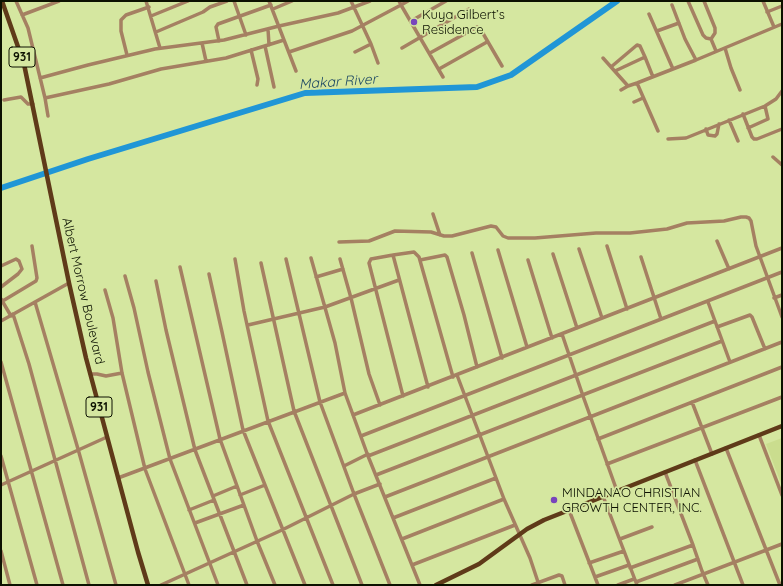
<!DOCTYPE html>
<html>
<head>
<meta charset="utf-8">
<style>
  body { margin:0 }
  #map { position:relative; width:783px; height:586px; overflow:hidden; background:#d5e7a0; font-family:Quicksand,sans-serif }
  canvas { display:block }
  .frame { position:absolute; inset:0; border:2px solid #0c1100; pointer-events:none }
</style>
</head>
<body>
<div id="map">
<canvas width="783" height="586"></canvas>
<div class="frame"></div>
</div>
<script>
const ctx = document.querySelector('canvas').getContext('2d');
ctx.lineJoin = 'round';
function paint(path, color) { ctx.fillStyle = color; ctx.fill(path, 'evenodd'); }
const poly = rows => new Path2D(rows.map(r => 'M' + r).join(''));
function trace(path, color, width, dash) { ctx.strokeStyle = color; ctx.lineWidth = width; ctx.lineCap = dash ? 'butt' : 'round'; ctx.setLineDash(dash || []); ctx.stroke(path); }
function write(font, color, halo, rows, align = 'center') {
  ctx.font = font + ' Quicksand,sans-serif'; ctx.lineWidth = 3.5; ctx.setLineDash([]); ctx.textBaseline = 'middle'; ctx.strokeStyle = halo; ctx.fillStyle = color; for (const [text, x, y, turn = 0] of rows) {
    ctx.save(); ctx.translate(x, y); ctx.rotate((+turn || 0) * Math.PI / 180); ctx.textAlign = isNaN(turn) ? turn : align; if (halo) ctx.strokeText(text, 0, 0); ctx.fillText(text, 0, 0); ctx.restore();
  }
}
paint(poly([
  [782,438,782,486,766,444]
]), '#cadd8e');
trace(poly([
  [1,188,88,159,305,93,477,87,511,75,617,1]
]), '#2096d6', 6);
trace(poly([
  [16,1,28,28,45,98,48,116],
  [146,1,160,48],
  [234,1,246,35],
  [351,1,371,44,378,63],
  [399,1,401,5,408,1],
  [688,1,703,35,706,38,711,39],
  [704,1,715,28,715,33,711,39],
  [763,1,774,27],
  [672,5,685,39,696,60],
  [273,9,292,1],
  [767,12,782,6],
  [649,14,673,69],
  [22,15,59,1],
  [151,16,188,1],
  [411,21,446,1],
  [268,29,269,45],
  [657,31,679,23],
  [156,32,203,12,210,7,227,1],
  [711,39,716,51],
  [284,40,296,71],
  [219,41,216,27,218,24,271,5],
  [202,43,206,61],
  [265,46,274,87],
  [402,48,469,9],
  [725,48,731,68,740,90],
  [251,50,258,79,257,85],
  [289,52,352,31,401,5,443,77],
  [355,52,371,44],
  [430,53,477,27,481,30,502,66],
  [127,55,121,31,121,20,126,15,149,7],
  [603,58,628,86],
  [611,67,637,45,640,46,645,57],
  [439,69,487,42],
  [615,71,645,57,653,77],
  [40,78,88,65,155,49,224,40,279,26,338,13,370,1],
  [637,83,658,131],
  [621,90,628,86,637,83,696,60,782,24],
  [45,98,109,84,161,69,226,58,284,40,269,1],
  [4,100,21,97,28,104,33,104],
  [634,102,643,98],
  [743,114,752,137,754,139,757,139,782,129],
  [729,120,738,141],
  [748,128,768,119,765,106],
  [706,129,708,135,715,136,717,134,719,124],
  [668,139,686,138,765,106,776,99,782,91],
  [773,157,782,165],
  [433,214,440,235],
  [717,241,729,269],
  [339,242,369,241,395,231,431,232,444,236,452,236,491,226,496,227,503,236,508,238,535,238,596,233,630,233,667,229,687,223,724,221,741,217,746,217,749,218,751,221,756,246,782,317],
  [607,246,627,309],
  [579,249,602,318],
  [498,250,527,347],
  [472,253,502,358],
  [553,254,577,328],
  [393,255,371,259,369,263,403,396],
  [641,257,661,319],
  [311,258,335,343,345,393,368,456,420,585],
  [235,259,244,311,268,421,333,585],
  [286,259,320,402,354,494,390,585],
  [340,259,351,298,369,374,380,405],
  [420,260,445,255,447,257,464,315,477,367],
  [528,260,552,338],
  [261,263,294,411,362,585],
  [1,266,16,259,19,261,22,269,18,274,1,287],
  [180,267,220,439,257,541,275,585],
  [209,274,222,332,243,430,305,585],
  [125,276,134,308,148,372,170,459,218,585],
  [316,277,343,269],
  [156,281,166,330,195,450,247,585],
  [105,290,113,318,122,373,145,469,189,585],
  [774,298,782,295],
  [1,299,11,316],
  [1,302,36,281,37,278,32,246],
  [35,302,78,449,116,585],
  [708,302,730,362],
  [13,314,29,364,89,585],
  [1,321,69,283],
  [248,325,325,307,399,280],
  [717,327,750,315,752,317,765,349],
  [562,334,583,396,617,491],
  [1,362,63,585],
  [91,374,97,374,106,376,122,373],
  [457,375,504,499,530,558,539,585],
  [428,387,393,255,414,252,419,257,453,377],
  [692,402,712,454],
  [353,415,782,248],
  [759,435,782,495],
  [361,436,782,272],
  [598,439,782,367],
  [726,448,780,585],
  [1,456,37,585],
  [368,456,715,321],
  [695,460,743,585],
  [607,464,782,397],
  [344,466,368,454],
  [665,472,693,545,702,571,708,585],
  [376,475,722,341],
  [118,478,345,393],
  [1,485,107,437],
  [240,495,265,485],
  [213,496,237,486],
  [603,496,637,585],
  [385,497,782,342],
  [189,510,214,500],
  [569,510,598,585],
  [393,518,496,478],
  [195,523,244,505],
  [402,539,504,499],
  [620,539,652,527],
  [1,551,10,585],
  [589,563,624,551],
  [412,565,515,525],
  [630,568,693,545],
  [595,577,629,565],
  [636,582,698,559],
  [161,585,282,530,354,494,380,484],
  [532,585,559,575,562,576,565,585],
  [618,585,634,579],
  [675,585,782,544]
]), '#a58062', 3.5);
trace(poly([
  [2,1,24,64,69,283,86,358,138,552,148,585],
  [436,585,479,564,527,529,544,520,782,426]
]), '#5f3a19', 4.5);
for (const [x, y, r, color] of [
  [414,22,4,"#7844bc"],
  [554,500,4,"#7844bc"]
]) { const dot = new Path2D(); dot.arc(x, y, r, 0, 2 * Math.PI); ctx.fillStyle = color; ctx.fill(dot); trace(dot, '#d5e7a0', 1.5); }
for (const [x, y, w] of [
  [22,57,26],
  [99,407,26]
]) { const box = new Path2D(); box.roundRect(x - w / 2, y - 10, w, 20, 3); ctx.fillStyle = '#d5e7a0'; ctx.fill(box); trace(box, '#0c1100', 1); }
write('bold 12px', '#0c1100', null, [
  ["931",22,57],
  ["931",99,407]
]);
write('13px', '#0c1100', '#d5e7a0', [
  ["Kuya Gilbert’s",422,15],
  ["Residence",422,30],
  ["MINDANAO CHRISTIAN",562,493],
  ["GROWTH CENTER, INC.",562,508]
], 'left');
write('13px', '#0c1100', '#d5e7a0', [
  ["Albert Morrow Boulevard",83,291,77]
]);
write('italic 14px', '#1e4964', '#d5e7a0', [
  ["Makar River",338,82,-4]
]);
</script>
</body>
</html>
